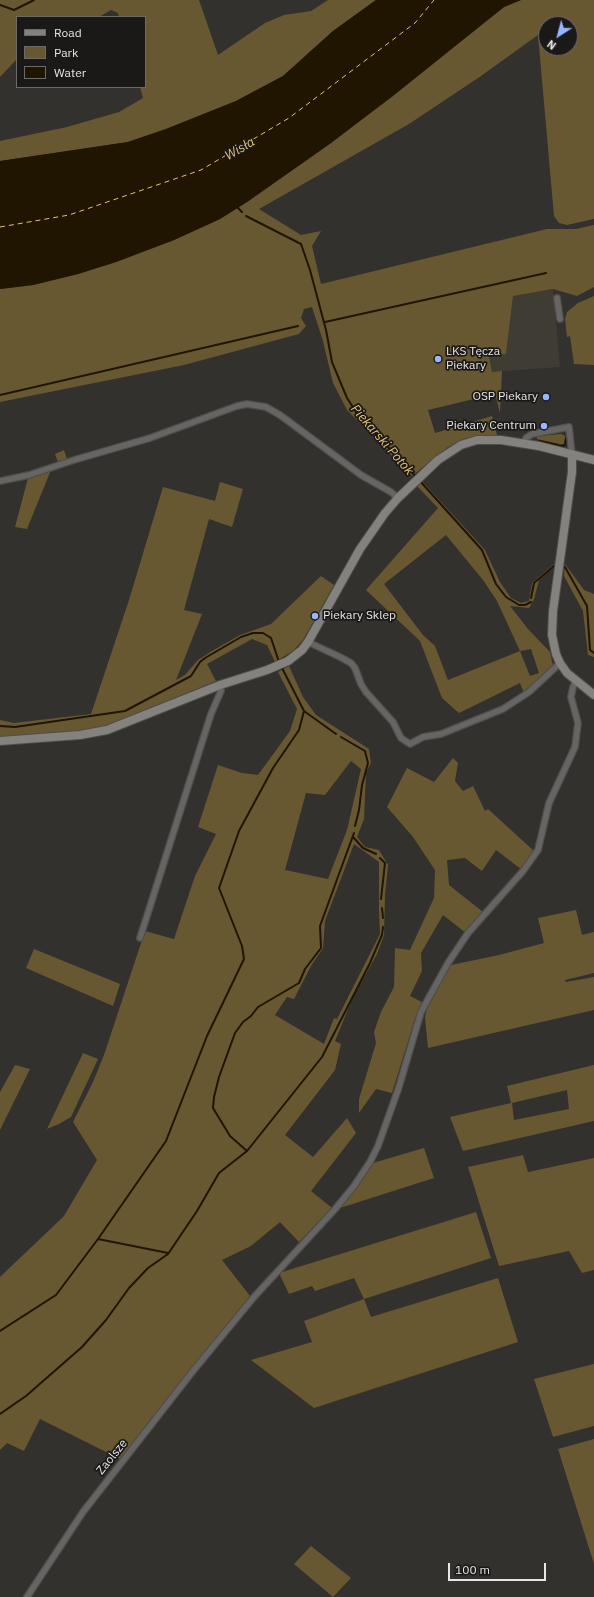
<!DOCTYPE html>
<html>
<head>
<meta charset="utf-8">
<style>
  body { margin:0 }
  #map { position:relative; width:594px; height:1597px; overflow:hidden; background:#32312e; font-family:"IBM Plex Sans",sans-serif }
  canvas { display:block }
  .legend { position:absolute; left:16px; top:16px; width:130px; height:72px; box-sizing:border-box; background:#1a1918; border:1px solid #6c6b6a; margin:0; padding:5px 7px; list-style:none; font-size:12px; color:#e8e7e5 }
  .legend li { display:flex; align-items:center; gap:8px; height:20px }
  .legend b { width:20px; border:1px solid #6c6b6a }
  .north { position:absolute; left:538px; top:16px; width:40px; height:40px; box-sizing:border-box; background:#1a1918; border:1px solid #6c6b6a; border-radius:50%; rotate:216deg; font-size:11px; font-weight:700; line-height:16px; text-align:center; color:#e8e7e5 }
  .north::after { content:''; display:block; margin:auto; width:14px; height:18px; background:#97b6fd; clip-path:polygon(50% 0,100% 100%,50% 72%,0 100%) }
  .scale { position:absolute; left:448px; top:1563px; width:98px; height:18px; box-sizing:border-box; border:2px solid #e8e7e5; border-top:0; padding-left:5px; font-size:12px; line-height:14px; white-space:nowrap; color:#e8e7e5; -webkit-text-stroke:3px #1a1918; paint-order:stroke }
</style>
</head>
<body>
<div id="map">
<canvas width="594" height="1597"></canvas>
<ul class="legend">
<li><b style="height:5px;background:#83827f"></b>Road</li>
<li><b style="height:11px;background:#685832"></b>Park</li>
<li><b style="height:11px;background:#201500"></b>Water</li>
</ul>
<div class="north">N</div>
<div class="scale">100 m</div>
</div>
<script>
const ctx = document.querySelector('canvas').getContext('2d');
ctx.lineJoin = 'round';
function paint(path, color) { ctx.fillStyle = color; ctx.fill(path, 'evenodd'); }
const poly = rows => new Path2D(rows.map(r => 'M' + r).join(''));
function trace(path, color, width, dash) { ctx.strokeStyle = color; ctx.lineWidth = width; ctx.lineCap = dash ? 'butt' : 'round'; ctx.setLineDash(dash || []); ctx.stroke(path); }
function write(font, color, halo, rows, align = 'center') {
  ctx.font = font + ' "IBM Plex Sans",sans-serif'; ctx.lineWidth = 3.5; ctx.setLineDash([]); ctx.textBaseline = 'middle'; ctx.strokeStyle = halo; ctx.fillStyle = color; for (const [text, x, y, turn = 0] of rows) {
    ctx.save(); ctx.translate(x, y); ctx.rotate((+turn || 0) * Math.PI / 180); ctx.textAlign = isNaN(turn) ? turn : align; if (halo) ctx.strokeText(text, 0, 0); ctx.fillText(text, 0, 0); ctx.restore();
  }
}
paint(poly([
  [553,289,560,367,492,372,489,356,506,354,513,296]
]), '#3f3c34');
paint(poly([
  [0,0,199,0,218,55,265,23,284,15,311,11,328,0,376,0,333,31,283,76,236,101,166,129,128,142,0,161,0,141,67,127,119,112,143,98,140,87,145,87,145,17,119,17,118,13,111,10,99,17,17,17,17,59,0,77],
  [521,0,594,0,594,219,567,225,559,223,554,216,538,35,481,76,409,124,259,209,301,235,321,231,312,246,321,284,547,229,576,229,594,225,594,287,577,296,553,289,513,296,506,354,489,356,492,372,502,371,500,413,495,394,428,410,435,433,492,416,497,435,482,435,464,439,448,447,412,476,347,410,333,383,323,341,312,307,304,309,301,318,306,326,299,334,184,365,0,402,0,289,33,285,78,274,116,262,174,240,220,219,247,202,331,143,504,7],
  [546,24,570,24,570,48,546,48],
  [594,296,594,365,574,364,570,336,567,337,565,319,567,312,578,303],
  [561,434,565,436,564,445,537,439,537,436],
  [64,450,67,459,58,462,55,454],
  [51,470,27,529,15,527,28,478],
  [421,480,485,550,500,582,511,598,521,603,529,601,532,583,555,563,555,566,539,580,534,599,529,608,510,606,528,629,550,652,553,666,524,693,520,683,459,713,442,698,420,641,366,590,438,508,416,485],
  [446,535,483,580,497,601,520,651,448,680,435,646,423,635,384,584],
  [531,649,539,673,530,676,520,651],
  [220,482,243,489,232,527,209,519,184,610,202,614,176,680,185,675,198,660,212,651,240,635,271,624,321,576,334,585,303,640,294,650,275,662,267,645,252,639,207,664,216,681,103,727,46,736,0,737,0,720,14,723,91,714,129,600,163,487,215,501],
  [565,564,584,590,594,594,594,657,588,655,583,611,564,576],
  [289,666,303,697,316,715,369,749,371,763,366,772,364,819,357,837,365,847,379,850,388,865,385,895,384,935,377,954,353,997,335,1041,341,1044,335,1070,285,1135,313,1157,347,1118,356,1133,311,1191,332,1208,299,1242,280,1222,251,1246,222,1260,250,1296,120,1459,40,1419,24,1451,7,1443,0,1450,0,1277,64,1216,97,1160,73,1122,93,1082,104,1055,145,931,174,939,195,876,216,834,198,827,218,765,242,773,258,775,290,731,297,709,278,672],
  [351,761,361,769,347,830,328,879,285,870,306,793,325,795],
  [354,844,379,862,379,912,380,934,337,1019,334,1018,324,1044,275,1015,287,997,294,999,311,966,323,948,325,921],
  [453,758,458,763,455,781,463,791,473,786,485,811,488,809,534,851,521,869,496,850,482,871,465,858,447,860,449,885,483,912,466,933,443,915,421,953,422,971,410,996,422,1002,414,1022,392,1093,376,1089,359,1113,359,1099,376,1043,374,1032,381,1012,394,987,395,948,410,950,434,898,435,870,413,837,387,807,407,768,434,782],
  [576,910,582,935,594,932,594,973,565,980,566,982,594,977,594,1010,428,1048,425,1017,427,1008,439,983,451,965,499,955,544,943,538,918],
  [34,949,120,984,113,1006,26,968],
  [83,1053,98,1059,71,1117,59,1124,47,1129],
  [15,1065,30,1069,0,1130,0,1092],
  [594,1065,594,1121,463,1151,450,1117,511,1103,507,1086],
  [567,1090,569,1109,514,1120,512,1103],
  [424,1148,434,1178,340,1208,373,1163],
  [523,1155,528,1172,594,1158,594,1270,582,1273,569,1251,499,1266,468,1167],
  [476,1212,491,1258,364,1299,371,1317,498,1278,518,1342,314,1408,251,1360,312,1342,304,1321,364,1299,354,1278,315,1291,312,1286,289,1294,279,1273],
  [594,1364,594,1426,553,1437,534,1379],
  [594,1439,594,1564,558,1449],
  [311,1546,351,1578,333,1597,294,1564]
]), '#685832');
paint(poly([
  [376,0,521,0,504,7,393,96,331,143,247,202,220,219,174,240,116,262,78,274,33,285,0,289,0,161,128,142,166,129,236,101,283,76,333,31]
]), '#201500');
trace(poly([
  [0,5,14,10,34,0],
  [237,207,242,212],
  [246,216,301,244,310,270,326,330,332,362,347,398,358,415,417,478],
  [325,322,546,273],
  [0,395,298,326],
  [539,441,558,445],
  [560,446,565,445,566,439],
  [420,481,482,550,496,584,506,597,519,605,525,605,531,602],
  [565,567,587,606,590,650,594,653],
  [531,598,534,583,555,565],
  [281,666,304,711,336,734],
  [0,726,15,727,125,711,191,676,200,662,205,658,241,637,253,633,263,633,271,638,279,662],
  [341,737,365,751,368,763,362,785,359,810,355,826],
  [353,837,363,848,376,854],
  [380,858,385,863,381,899],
  [382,908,383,918],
  [247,1151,230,1136,213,1108,214,1097,219,1077,235,1033,243,1022,251,1016,258,1007,299,983,305,969,321,948,320,926,354,833],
  [98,1239,168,1253],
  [0,1331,56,1295,98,1239,166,1141,207,1036,244,959,242,946,219,888,239,831,273,768,299,730,304,711],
  [0,1414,26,1396,82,1347,106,1320,129,1288,148,1268,168,1254,197,1211,219,1173,247,1151,322,1057,370,963,382,935,383,927]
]), '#201500', 2);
trace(poly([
  [0,227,69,215,201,170,289,118,415,23,434,0]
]), '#e5c376', 1, [5, 4]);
const street = poly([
  [557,298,560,319],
  [524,443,526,438,532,434,569,427,572,455],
  [0,481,29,475,74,460,150,438,237,406,247,404,266,407,280,415,361,475,391,492,398,498],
  [308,642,340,657,351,663,355,668,361,684,366,692,393,722,401,738,410,744,423,737,441,734,503,709,529,692,560,663],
  [140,938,211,714,221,691,220,685],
  [27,1597,83,1512,193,1371,254,1297,336,1208,354,1186,370,1162,378,1146,398,1090,421,1012,448,963,468,933,523,871,538,850,549,803,575,747,578,723,571,697,573,687,576,681]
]);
const secondary = poly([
  [572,455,572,472,553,611,552,635,556,654,560,663,567,673,594,695],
  [0,741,80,735,107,730,220,685,267,670,288,661,302,650,308,642,360,549,385,513,398,498,438,460,461,445,477,440,501,440,539,446,594,460]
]);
trace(street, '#4f4e4b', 8);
trace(secondary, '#4f4e4b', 10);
trace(street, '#666564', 5.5);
trace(secondary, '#83827f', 8);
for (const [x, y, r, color] of [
  [438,359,4,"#97b6fd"],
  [546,397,4,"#97b6fd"],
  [544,426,4,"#97b6fd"],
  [315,616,4,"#97b6fd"]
]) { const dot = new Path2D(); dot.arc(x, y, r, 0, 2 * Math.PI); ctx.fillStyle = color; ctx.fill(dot); trace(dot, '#1a1918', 1.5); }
write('12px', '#e8e7e5', '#1a1918', [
  ["LKS Tęcza",446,352],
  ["Piekary",446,366],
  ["OSP Piekary",538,397,"right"],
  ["Piekary Centrum",536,426,"right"],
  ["Piekary Sklep",323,616]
], 'left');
write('12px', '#e8e7e5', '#1a1918', [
  ["Zaolsze",112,1457,-51]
]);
write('italic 13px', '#e5c376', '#1a1918', [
  ["Wisła",240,149,-30],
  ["Piekarski Potok",382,440,49]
]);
</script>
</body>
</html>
